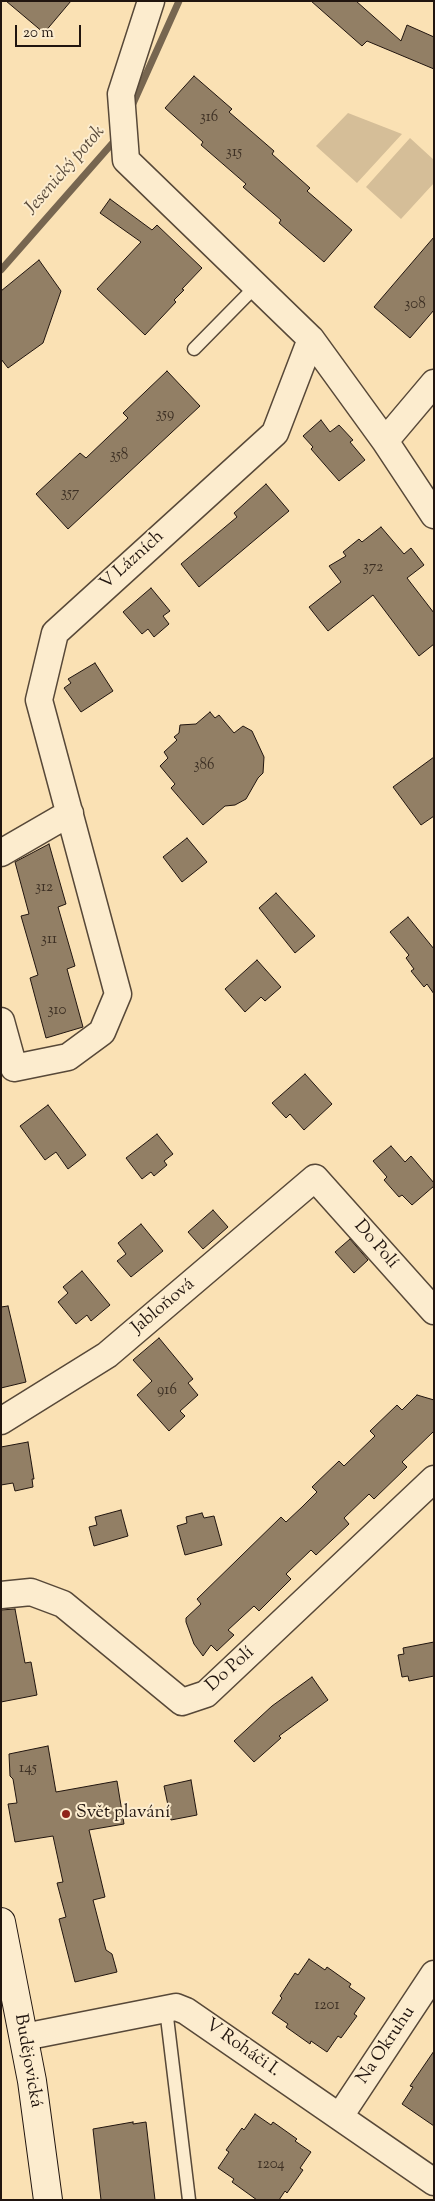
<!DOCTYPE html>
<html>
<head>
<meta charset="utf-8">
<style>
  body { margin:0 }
  #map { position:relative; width:435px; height:2201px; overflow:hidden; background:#fae1b4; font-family:"Sorts Mill Goudy",serif }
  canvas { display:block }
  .frame { position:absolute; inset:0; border:2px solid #21150f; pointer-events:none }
  .scale { position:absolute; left:15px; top:25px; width:66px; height:22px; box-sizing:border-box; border:2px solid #21150f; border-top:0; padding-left:6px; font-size:15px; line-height:18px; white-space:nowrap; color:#21150f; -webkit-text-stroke:4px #fcecce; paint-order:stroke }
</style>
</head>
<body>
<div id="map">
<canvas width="435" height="2201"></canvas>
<div class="frame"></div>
<div class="scale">20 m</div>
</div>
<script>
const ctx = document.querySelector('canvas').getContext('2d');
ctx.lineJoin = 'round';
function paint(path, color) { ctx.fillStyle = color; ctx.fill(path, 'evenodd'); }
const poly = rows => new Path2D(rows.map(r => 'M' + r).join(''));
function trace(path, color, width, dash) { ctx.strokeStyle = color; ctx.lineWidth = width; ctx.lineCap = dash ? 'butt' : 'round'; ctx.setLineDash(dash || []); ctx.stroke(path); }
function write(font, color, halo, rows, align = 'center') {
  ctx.font = font + ' "Sorts Mill Goudy",serif'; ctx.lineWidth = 4; ctx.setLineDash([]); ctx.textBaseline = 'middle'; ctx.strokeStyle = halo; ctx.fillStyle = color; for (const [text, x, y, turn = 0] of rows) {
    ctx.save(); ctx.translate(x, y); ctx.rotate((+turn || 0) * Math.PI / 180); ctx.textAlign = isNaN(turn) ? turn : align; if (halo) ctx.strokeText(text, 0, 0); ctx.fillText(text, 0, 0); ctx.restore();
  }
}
paint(poly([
  [348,113,402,134,357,183,316,146],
  [410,138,434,160,434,183,401,219,366,187]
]), '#d5be98');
trace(poly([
  [131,108,179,1],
  [1,270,117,138]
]), '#776650', 7);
const building = poly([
  [6,1,71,1,44,33,6,1],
  [311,1,356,1,401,41,407,25,434,37,434,69,367,41,362,46,311,1],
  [194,76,232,109,229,112,274,151,272,154,310,188,307,191,352,230,324,262,279,223,281,220,243,187,246,184,201,145,203,142,165,108,194,76],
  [110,199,152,230,157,225,202,268,182,289,184,290,174,300,176,302,145,335,97,289,141,242,100,213,110,199],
  [434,237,434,310,410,338,374,307,434,237],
  [39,260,61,291,43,343,8,368,1,359,1,291,39,260],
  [167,371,200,406,68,529,36,494,80,453,86,458,128,418,123,413,167,371],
  [321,420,330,432,339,425,353,440,350,442,365,460,339,481,311,449,313,447,303,436,321,420],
  [266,484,289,511,199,587,181,564,237,517,234,513,266,484],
  [381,527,404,554,411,548,424,565,407,578,434,613,434,644,419,656,373,595,328,631,309,607,341,582,329,566,346,556,343,552,359,539,362,542,381,527],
  [151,588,170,611,163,616,169,624,154,637,148,629,142,634,123,612,151,588],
  [95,663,113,691,81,712,64,688,71,683,68,679,95,663],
  [210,712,215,718,219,715,234,733,243,726,252,731,264,757,263,773,258,778,246,799,235,805,225,806,203,825,171,788,175,784,160,766,168,758,164,752,177,740,174,737,179,733,180,725,196,724,210,712],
  [434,757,434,816,421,825,393,787,434,757],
  [187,838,207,862,182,882,163,857,187,838],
  [49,844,66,904,58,907,75,966,67,969,83,1027,46,1038,30,978,38,975,21,916,29,914,15,862,49,844],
  [276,893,315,936,295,953,259,908,276,893],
  [408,917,434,949,434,994,427,984,424,987,411,971,414,969,406,958,409,955,390,932,408,917],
  [257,960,281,987,265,1001,261,997,245,1012,225,989,257,960],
  [305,1074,332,1104,304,1130,290,1114,286,1118,272,1103,305,1074],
  [48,1105,86,1155,68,1169,56,1152,45,1160,20,1126,48,1105],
  [157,1134,173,1154,164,1161,167,1165,154,1176,151,1172,142,1179,126,1158,157,1134],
  [391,1146,405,1162,411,1156,434,1183,434,1186,412,1205,402,1195,399,1197,384,1180,387,1177,373,1161,391,1146],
  [213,1210,228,1227,203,1249,188,1232,213,1210],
  [141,1224,163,1251,131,1277,117,1261,126,1254,118,1243,141,1224],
  [350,1239,368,1260,354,1273,335,1252,350,1239],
  [82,1271,110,1305,91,1321,87,1315,76,1324,58,1302,68,1293,63,1287,82,1271],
  [8,1306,26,1382,1,1388,1,1307,8,1306],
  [159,1338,193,1379,188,1383,198,1395,180,1411,185,1416,169,1431,137,1395,152,1381,133,1360,159,1338],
  [417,1395,434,1400,434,1431,402,1462,407,1467,374,1499,369,1494,344,1518,349,1524,316,1555,311,1550,286,1574,291,1579,259,1611,254,1606,228,1630,234,1635,217,1651,211,1645,203,1656,194,1644,186,1622,186,1618,201,1604,197,1599,281,1517,286,1522,302,1507,317,1492,312,1487,339,1461,344,1466,375,1436,370,1431,397,1405,402,1410,417,1395],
  [28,1442,34,1479,32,1479,33,1487,15,1491,13,1483,1,1485,1,1447,28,1442],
  [121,1510,128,1536,94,1546,89,1527,97,1525,95,1517,121,1510],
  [202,1513,204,1518,214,1516,222,1545,185,1555,177,1526,187,1523,186,1517,202,1513],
  [15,1609,25,1663,31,1662,37,1695,1,1702,1,1610,15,1609],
  [434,1642,434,1676,409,1681,408,1676,402,1677,398,1655,404,1654,403,1648,434,1642],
  [312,1677,328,1700,279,1736,281,1738,254,1762,234,1741,272,1706,312,1677],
  [48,1746,56,1792,117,1781,124,1824,89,1830,105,1897,93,1900,106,1950,112,1954,117,1972,75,1982,59,1919,66,1917,57,1883,63,1882,53,1836,15,1842,8,1804,17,1803,13,1779,10,1776,9,1754,48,1746],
  [191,1780,197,1815,171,1820,164,1786,191,1780],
  [309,1959,325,1970,327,1967,351,1984,349,1987,365,1998,354,2014,357,2016,341,2038,338,2036,327,2052,311,2041,310,2044,286,2027,288,2024,272,2013,282,1998,280,1996,295,1973,298,1975,309,1959],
  [434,2051,434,2126,402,2104,413,2087,410,2086,434,2051],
  [255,2114,271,2125,273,2122,297,2139,295,2141,311,2152,300,2168,303,2170,287,2193,285,2191,279,2200,257,2200,232,2182,234,2179,218,2168,229,2152,226,2150,242,2128,244,2130,255,2114],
  [133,2122,133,2124,146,2122,155,2200,101,2200,93,2129,133,2122]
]);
paint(building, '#927f65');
trace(building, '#21150f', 1);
const lane = poly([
  [194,349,256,286],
  [166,2009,189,2200]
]);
const street = poly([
  [151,1,121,94,126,160,311,339,385,441,434,515],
  [385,441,434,383],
  [1,853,70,813],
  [1,1021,14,1068,68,1057,102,1032,118,994,39,700,55,633,275,433,311,339],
  [1,1421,107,1355,315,1178,434,1311],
  [1,1595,31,1592,63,1604,182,1702,206,1694,434,1479],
  [24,2037,176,2007,186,2011,434,2182],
  [340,2116,434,1974]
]);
const secondary = poly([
  [1,1922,32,2081,48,2200]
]);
trace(lane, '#574838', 15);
trace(street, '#574838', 29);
trace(secondary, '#21150f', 30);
trace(lane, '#fcecce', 12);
trace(street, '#fcecce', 26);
trace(secondary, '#fcecce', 28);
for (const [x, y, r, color] of [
  [66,1814,5,"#8f2418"]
]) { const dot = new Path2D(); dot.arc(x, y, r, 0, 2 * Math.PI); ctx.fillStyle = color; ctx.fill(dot); trace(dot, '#fcecce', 2); }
write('15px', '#3d3024', null, [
  ["316",209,118],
  ["315",234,153],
  ["308",415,305],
  ["359",165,415],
  ["358",119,456],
  ["357",70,494],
  ["372",373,568],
  ["386",204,766],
  ["312",44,888],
  ["311",49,940],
  ["310",57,1011],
  ["916",167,1391],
  ["145",28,1769],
  ["1201",327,2006],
  ["1204",271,2165]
]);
write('18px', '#21150f', '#fcecce', [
  ["V Lázních",133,561,-42],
  ["Do Polí",375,1245,49],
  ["Jabloňová",164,1307,-40],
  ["Do Polí",231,1670,-42],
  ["Na Okruhu",387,2046,-56],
  ["V Roháči I.",242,2049,35],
  ["Budějovická",27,2061,80]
]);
write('18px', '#21150f', '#fcecce', [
  ["Svět plavání",76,1814]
], 'left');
write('italic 19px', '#5a4b3b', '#fcecce', [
  ["Jesenický potok",66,171,-49]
]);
</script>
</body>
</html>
